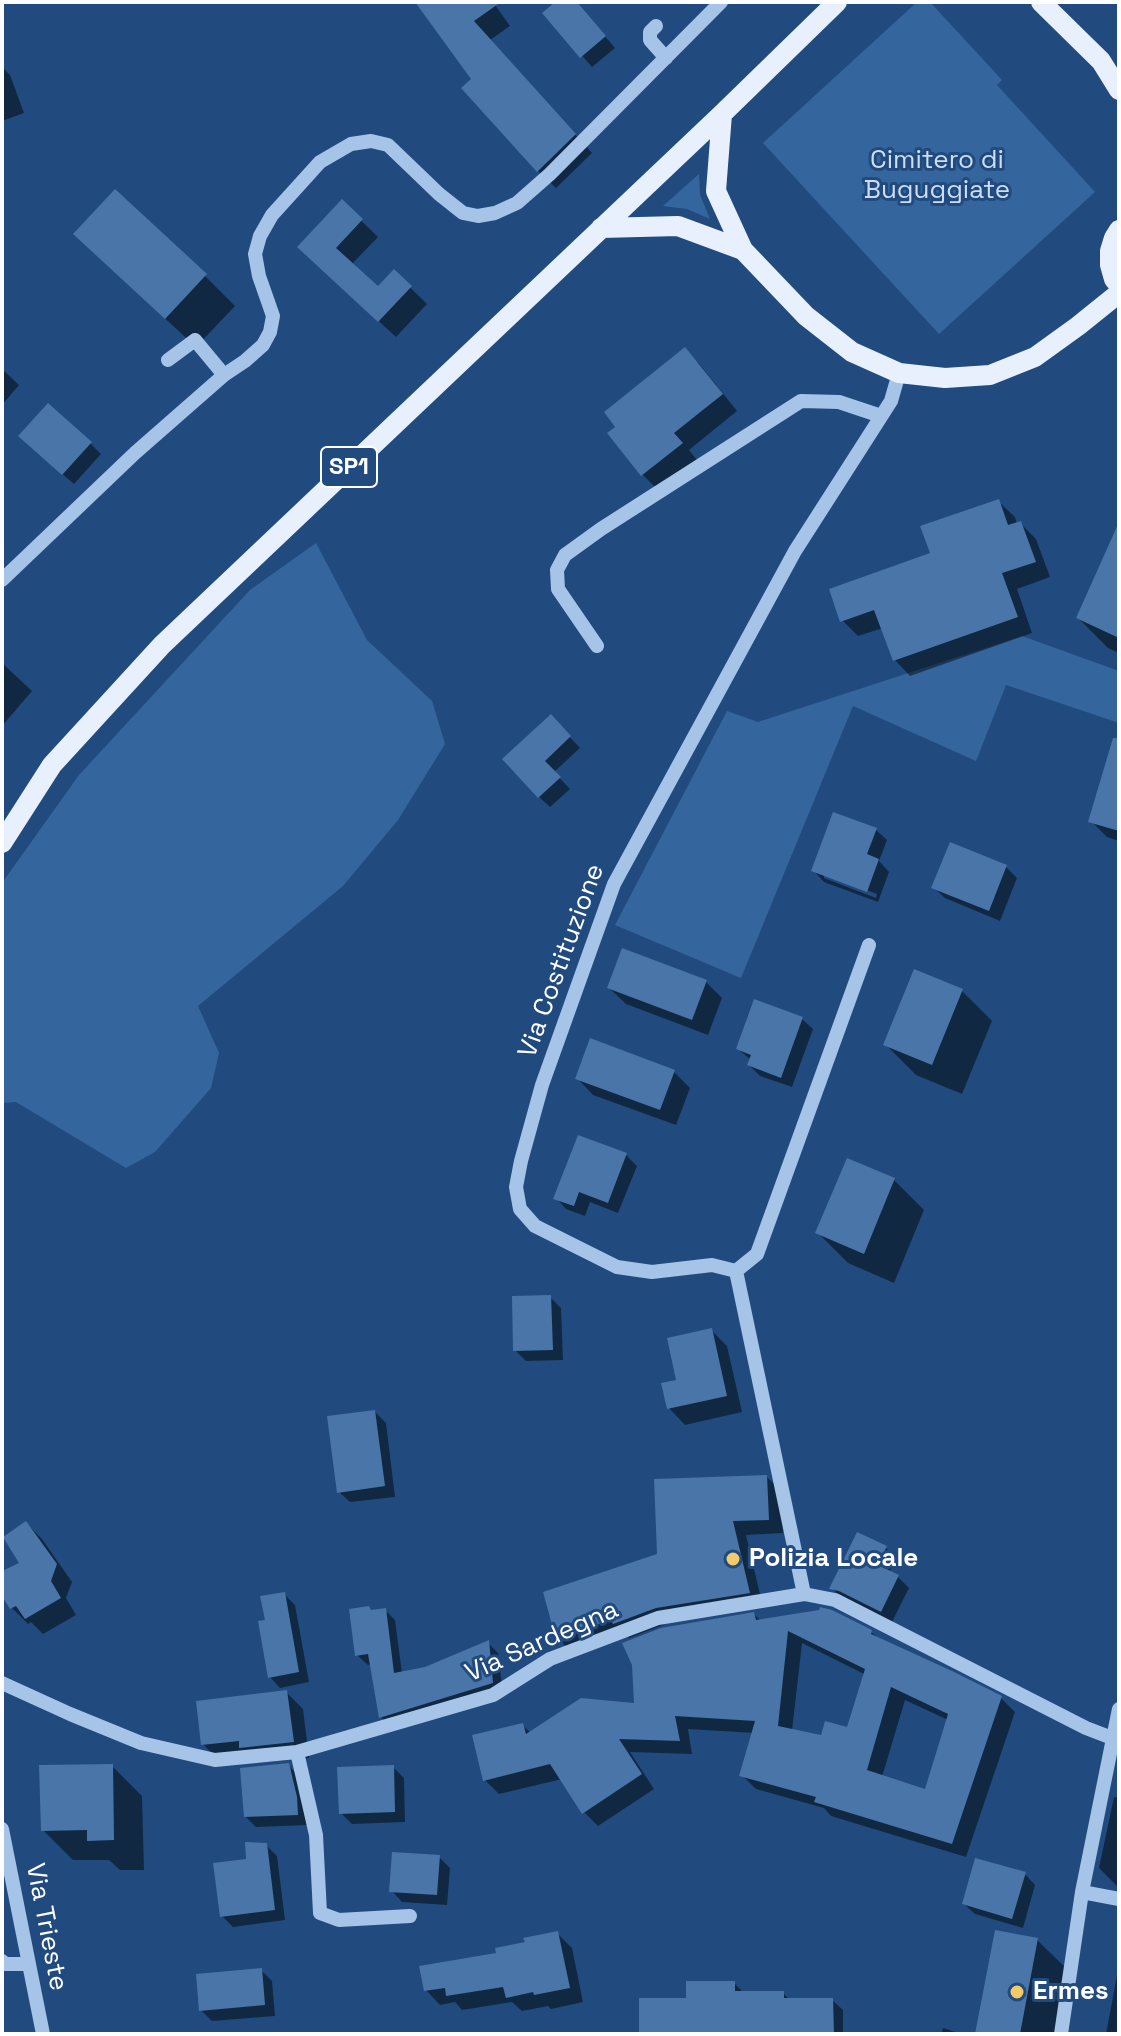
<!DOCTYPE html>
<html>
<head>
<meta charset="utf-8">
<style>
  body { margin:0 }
  #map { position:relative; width:1121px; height:2036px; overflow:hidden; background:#214b7f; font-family:"Space Grotesk",sans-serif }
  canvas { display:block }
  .frame { position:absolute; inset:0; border:4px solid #fff; pointer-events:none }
</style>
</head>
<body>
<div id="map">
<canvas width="1121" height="2036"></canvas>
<div class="frame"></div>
</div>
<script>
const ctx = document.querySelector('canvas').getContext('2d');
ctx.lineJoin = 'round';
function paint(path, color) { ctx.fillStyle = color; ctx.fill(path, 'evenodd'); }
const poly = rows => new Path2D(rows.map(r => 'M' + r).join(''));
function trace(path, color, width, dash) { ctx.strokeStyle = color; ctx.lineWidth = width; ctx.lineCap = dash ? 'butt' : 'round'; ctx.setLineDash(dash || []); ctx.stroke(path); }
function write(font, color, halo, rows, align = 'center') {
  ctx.font = font + ' "Space Grotesk",sans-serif'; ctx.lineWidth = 6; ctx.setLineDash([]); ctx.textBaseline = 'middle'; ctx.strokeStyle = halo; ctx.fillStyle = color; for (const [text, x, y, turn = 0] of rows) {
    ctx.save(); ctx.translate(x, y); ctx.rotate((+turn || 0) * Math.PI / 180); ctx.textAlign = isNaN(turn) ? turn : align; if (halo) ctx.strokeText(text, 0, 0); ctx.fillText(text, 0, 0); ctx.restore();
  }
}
paint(poly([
  [917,2,930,2,1002,80,997,85,1095,192,939,334,763,143],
  [699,174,700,195,710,219,687,209,663,206],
  [316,543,367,640,432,701,445,744,398,820,343,886,198,1006,219,1053,211,1088,155,1152,126,1168,16,1102,2,1103,2,883,79,775,250,590],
  [1022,636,1119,671,1119,723,1006,685,976,761,853,706,741,978,615,925,727,711,758,722]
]), '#35659d');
paint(poly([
  [431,2,493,2,510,26,490,40,592,153,556,188,538,171,474,79],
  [558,2,576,2,615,48,592,67,545,13],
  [2,67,10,75,24,113,2,121],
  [342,202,378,237,351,265,378,289,394,272,427,304,396,337,316,263],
  [106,264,205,276,235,306,196,347],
  [685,350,701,366,737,411,689,450,697,460,659,491,643,475,609,433],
  [2,369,19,385,2,405],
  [90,443,101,454,74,484,31,447],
  [999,502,1015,517,1017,524,1020,523,1036,539,1050,577,1017,589,1032,633,910,676,895,660,883,628,858,636,842,620,932,554],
  [1119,527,1119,653,1108,648,1078,618],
  [2,663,32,691,2,726],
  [551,717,580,748,554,772,570,789,550,807,539,797],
  [1119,778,1119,841,1107,837,1091,821],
  [876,830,887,840,879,861,889,872,878,902,824,882,814,871],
  [824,874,877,894,876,898,824,878],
  [1006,867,1017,878,1000,921,945,898,934,888],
  [706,982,722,998,708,1035,626,1004,609,988],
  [962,991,992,1021,962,1094,916,1075,885,1044],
  [802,1019,813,1029,792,1087,760,1076,749,1065,751,1060,738,1049],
  [674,1072,690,1088,676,1125,593,1095,577,1078],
  [626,1155,637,1166,618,1213,590,1202,585,1216,566,1209,556,1198],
  [894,1180,924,1210,894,1283,848,1263,818,1233],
  [550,1297,561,1308,563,1360,526,1361,515,1350],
  [711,1330,727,1346,742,1412,685,1425,669,1408,679,1381],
  [375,1412,386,1423,395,1497,350,1502,339,1492],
  [767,1477,781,1491,783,1533,746,1535,763,1607,671,1622,629,1638,625,1634,572,1652,557,1638,659,1556],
  [26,1523,42,1539,72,1582,66,1598,76,1615,43,1634,31,1622,28,1624,12,1608,2,1592,2,1573,22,1564],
  [885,1547,896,1558,889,1573,898,1577,909,1588,892,1622,842,1599,832,1588],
  [284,1594,295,1605,309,1682,280,1688,270,1677,267,1621],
  [369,1608,372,1611,385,1610,395,1620,402,1673,425,1669,488,1643,498,1653,503,1693,391,1727,381,1717,372,1664,368,1665,357,1655],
  [754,1614,761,1621,871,1632,880,1640,1001,1698,1015,1712,966,1857,831,1816,824,1808,756,1789,742,1775,754,1733,688,1729,692,1754,630,1752,654,1789,598,1826,584,1812,562,1779,499,1794,485,1780,522,1725,531,1733,636,1705],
  [802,1643,866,1675,848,1730,822,1737,792,1731],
  [905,1700,948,1720,926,1792,882,1777],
  [286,1692,303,1709,309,1758,257,1763,251,1757,219,1761,203,1744],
  [288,1765,299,1776,308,1825,256,1827,245,1816],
  [112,1766,142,1796,144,1870,120,1870,109,1860,73,1860,43,1830],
  [393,1767,404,1778,405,1822,352,1824,341,1813],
  [1114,1797,1119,1798,1119,1888,1099,1868],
  [266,1845,277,1856,285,1920,233,1927,222,1916],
  [439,1857,450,1868,447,1905,402,1902,392,1891],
  [1025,1874,1035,1885,1023,1928,975,1914,964,1904],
  [557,1933,572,1948,583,2002,551,2009,548,2006,522,2011,512,2002,462,2010,455,2002,440,2005,426,1990,498,1955],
  [1037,1940,1068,1970,1056,2034,1012,2034],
  [1119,1965,1119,2034,1106,2034],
  [261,1970,272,1981,275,2016,212,2021,201,2010],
  [734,1983,744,1993,783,1993,790,2000,832,2000,843,2010,843,2034,641,2034,688,2000],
  [943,2028,962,2034,941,2034]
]), '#0007');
paint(poly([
  [415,2,501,2,474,21,576,134,537,172,461,88,471,79],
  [555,2,577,2,606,36,580,58,542,13],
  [115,189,207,274,165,319,73,234],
  [342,199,363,219,336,248,378,286,394,269,412,286,378,322,297,247],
  [685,347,723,394,674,433,683,443,641,476,607,433,615,427,604,412],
  [48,403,92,442,62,475,18,436],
  [999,499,1008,525,1021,521,1036,562,1002,573,1018,617,893,661,874,610,840,622,829,589,930,553,920,526],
  [1119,522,1119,638,1076,618],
  [551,714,571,736,545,761,561,777,538,798,502,759],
  [1113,738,1119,738,1119,831,1088,822],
  [833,812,877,828,867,854,879,859,867,892,811,871],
  [950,842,1007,865,989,911,931,888],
  [622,948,707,980,692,1020,607,988],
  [914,969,963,989,932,1065,883,1045],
  [754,999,803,1017,781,1078,747,1065,751,1055,736,1049],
  [590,1038,675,1070,660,1110,575,1079],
  [578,1135,627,1153,608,1203,579,1192,574,1206,553,1199],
  [847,1158,895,1178,864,1254,815,1233],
  [551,1295,553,1350,513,1351,512,1296],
  [712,1328,727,1396,667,1409,661,1383,676,1380,667,1338],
  [375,1410,385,1486,337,1493,327,1416],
  [767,1475,769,1520,733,1521,750,1593,656,1608,613,1624,611,1620,556,1639,543,1592,657,1554,654,1479],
  [26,1521,57,1564,51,1581,61,1598,25,1619,16,1606,10,1609,2,1596,2,1571,19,1563,3,1537],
  [857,1532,887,1546,878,1565,899,1575,881,1612,839,1591,829,1589],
  [285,1592,299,1672,268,1678,258,1621,265,1620,260,1596],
  [369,1606,371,1610,386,1608,394,1673,425,1667,489,1640,493,1683,379,1718,368,1654,355,1656,349,1609],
  [820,1607,832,1610,872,1630,871,1634,952,1671,1002,1696,952,1844,814,1802,816,1797,739,1776,755,1721,675,1716,680,1741,619,1739,642,1774,582,1814,550,1764,483,1781,472,1735,523,1723,526,1734,581,1698,634,1703,632,1665,622,1643,661,1628,754,1612,756,1620,819,1610],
  [788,1631,865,1669,847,1727,825,1721,821,1735,778,1726],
  [891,1687,948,1714,925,1789,867,1770],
  [287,1690,294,1742,239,1748,239,1741,201,1745,196,1701],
  [289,1763,297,1797,298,1815,244,1817,240,1768],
  [113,1764,114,1840,87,1841,87,1830,41,1831,39,1765],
  [394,1765,395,1812,339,1814,337,1767],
  [245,1842,267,1843,275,1910,220,1917,213,1863,246,1859],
  [392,1852,440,1855,437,1895,389,1892],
  [975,1858,1026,1872,1012,1919,962,1904],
  [995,1930,1038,1938,1020,2034,975,2034],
  [558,1931,570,1988,534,1995,533,1992,506,1998,503,1987,446,1996,445,1988,424,1991,419,1966,496,1953,495,1948,525,1942,523,1938],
  [262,1968,265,2005,199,2011,196,1974],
  [686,1981,735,1981,735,1991,784,1991,784,1998,833,1998,834,2034,639,2034,639,1998,686,1998]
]), '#4a75a8');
trace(poly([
  [656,26,650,32,650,40,666,58],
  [168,360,195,340,224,375],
  [2,580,135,453,224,375,245,361,263,345,270,332,273,316,259,276,255,254,260,236,272,215,320,162,351,144,371,141,388,145,439,194,463,213,478,216,495,213,517,203,550,174,721,2],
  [597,646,558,589,557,570,565,555,601,529,801,401,839,402,881,416],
  [736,1271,712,1265,652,1272,617,1267,535,1226,520,1209,516,1187,521,1161,542,1085,614,884,795,551,891,401,899,373],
  [804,1594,736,1271,757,1254,869,945],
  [2,1683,70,1714,141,1743,215,1760,297,1752],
  [2,1829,43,2034],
  [1082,1892,1119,1899],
  [410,1916,339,1920,320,1913,316,1835,297,1752,493,1695,550,1659,658,1618,804,1594,835,1600,1086,1728,1112,1738],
  [2,1961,5,1964,29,1964],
  [1061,2034,1082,1892,1119,1709]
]), '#a6c4e7', 14);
trace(poly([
  [1041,2,1101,61,1119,90],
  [722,114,716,191,743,250,806,316,852,352,899,373,945,378,990,375,1035,357,1078,326,1119,293],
  [601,228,678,226,743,250],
  [1119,230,1114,238,1110,251,1110,265,1114,279,1119,285],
  [2,843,52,765,162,645,722,114,837,2]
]), '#e8f0fd', 20);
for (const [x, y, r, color] of [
  [733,1559,8,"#f3ca68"],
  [1017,1992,8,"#f3ca68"]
]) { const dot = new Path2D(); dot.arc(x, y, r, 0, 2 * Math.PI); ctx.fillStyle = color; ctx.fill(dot); trace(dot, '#214b7f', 3); }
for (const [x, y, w] of [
  [349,467,56]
]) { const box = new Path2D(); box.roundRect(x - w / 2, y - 20, w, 40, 6); ctx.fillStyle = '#214b7f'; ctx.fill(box); trace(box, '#fff', 2); }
write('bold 24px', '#fff', null, [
  ["SP1",349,467]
]);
write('26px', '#cadef5', '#214b7f', [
  ["Cimitero di",937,161],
  ["Buguggiate",937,191]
]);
write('26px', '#fff', '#214b7f', [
  ["Via Costituzione",562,961,-70],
  ["Via Sardegna",542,1642,-24],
  ["Via Trieste",46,1927,79]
]);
write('bold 26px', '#fff', '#214b7f', [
  ["Polizia Locale",749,1559],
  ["Ermes",1033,1992]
], 'left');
</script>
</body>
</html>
